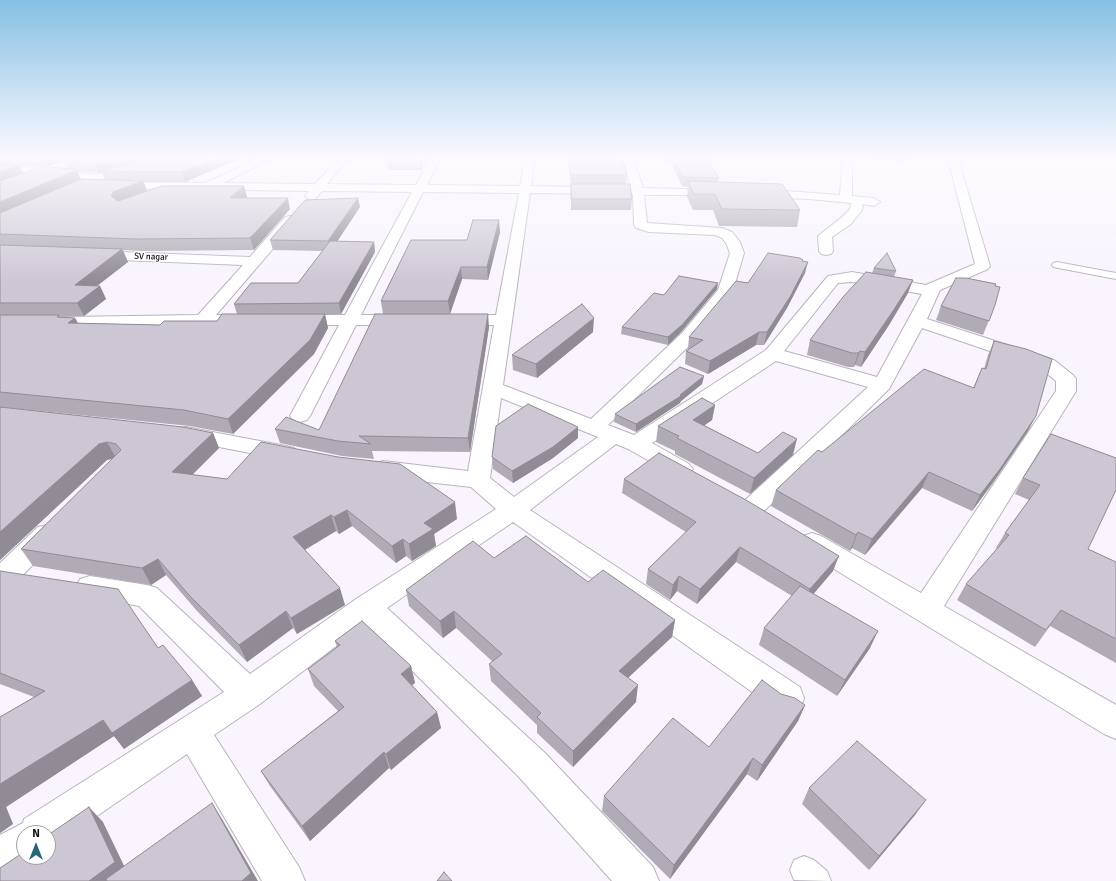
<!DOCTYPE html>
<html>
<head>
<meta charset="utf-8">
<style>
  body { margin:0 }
  #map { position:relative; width:1116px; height:881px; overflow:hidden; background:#f9f4fe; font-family:Signika,sans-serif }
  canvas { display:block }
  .north { position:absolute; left:16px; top:825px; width:40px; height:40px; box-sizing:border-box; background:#fff; border:1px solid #9f9ea0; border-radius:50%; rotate:0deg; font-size:11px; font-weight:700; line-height:16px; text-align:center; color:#0f0d11 }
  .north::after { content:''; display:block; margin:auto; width:14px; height:18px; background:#246779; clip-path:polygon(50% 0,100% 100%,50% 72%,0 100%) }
</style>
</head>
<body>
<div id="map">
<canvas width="1116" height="881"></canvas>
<div class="north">N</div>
</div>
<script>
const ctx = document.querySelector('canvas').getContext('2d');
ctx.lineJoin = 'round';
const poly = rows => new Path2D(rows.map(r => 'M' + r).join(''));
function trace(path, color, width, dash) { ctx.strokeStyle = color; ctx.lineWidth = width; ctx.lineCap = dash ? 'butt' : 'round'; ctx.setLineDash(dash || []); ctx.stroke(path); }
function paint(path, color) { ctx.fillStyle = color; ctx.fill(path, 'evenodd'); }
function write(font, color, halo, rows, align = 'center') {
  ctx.font = font + ' Signika,sans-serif'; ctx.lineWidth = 3; ctx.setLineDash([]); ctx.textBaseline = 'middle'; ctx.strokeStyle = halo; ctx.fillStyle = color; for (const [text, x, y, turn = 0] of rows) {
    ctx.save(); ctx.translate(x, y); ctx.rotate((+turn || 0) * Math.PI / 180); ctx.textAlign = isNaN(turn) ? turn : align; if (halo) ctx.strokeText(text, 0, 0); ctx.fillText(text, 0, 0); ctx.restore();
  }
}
const service = poly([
  [1057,262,1116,273,1116,279,1053,267,1052,265,1053,263,1057,262],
  [804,856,814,860,827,871,831,881,794,880,790,870,794,860,804,856]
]);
const minor = poly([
  [258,159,265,159,267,161,223,183,315,184,338,159,348,159,327,184,416,185,430,159,440,159,427,185,520,186,525,159,535,159,531,186,631,188,623,159,633,159,643,188,722,190,724,192,722,194,718,195,644,195,647,223,722,228,732,232,740,242,744,253,732,294,694,341,608,425,634,435,766,350,828,276,852,272,926,285,975,264,948,159,958,159,990,266,988,269,940,290,927,319,1054,360,1073,375,1076,379,1076,391,944,606,1116,705,1116,739,1104,734,803,550,799,543,803,536,812,533,821,536,921,593,1056,391,1056,381,1040,368,922,328,889,389,761,514,752,517,743,514,740,508,743,502,868,387,776,361,652,443,689,464,693,469,689,474,681,477,673,474,628,449,616,444,530,510,800,687,804,698,800,709,788,713,776,709,513,522,387,608,544,752,653,867,659,881,612,881,518,776,365,624,260,704,214,735,299,867,305,881,262,881,187,754,52,847,48,848,48,833,24,833,24,857,36,857,14,872,0,878,0,835,23,823,24,819,224,692,139,606,80,595,76,587,80,579,90,576,147,585,157,588,250,674,356,599,496,509,471,487,383,477,375,474,371,469,375,464,383,461,468,471,494,325,459,325,453,324,451,320,453,316,459,315,496,315,519,193,423,192,361,315,403,315,409,316,411,320,409,324,403,325,356,325,310,416,307,420,300,422,293,420,290,416,339,325,297,325,291,324,289,320,291,316,297,315,345,315,412,192,322,191,315,199,311,200,305,196,309,191,114,188,108,185,114,182,205,183,258,159],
  [530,193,633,194,634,225,636,228,649,232,715,235,722,238,726,243,730,253,718,290,682,333,591,419,503,385,530,193],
  [852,282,922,294,877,377,784,351,838,283,852,282],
  [501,398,598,437,514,497,490,478,501,398],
  [843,159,852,160,852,196,874,198,880,202,874,206,863,204,862,210,851,224,832,237,833,251,831,254,826,255,821,254,819,251,818,236,841,218,850,209,851,203,809,199,760,197,754,193,760,189,840,195,843,159],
  [0,166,44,168,99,175,105,178,99,181,44,174,0,172,0,166],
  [290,216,295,217,296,220,295,223,216,315,247,315,253,316,255,320,253,324,202,326,0,328,0,318,198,315,243,265,95,259,90,258,88,255,90,252,95,251,250,257,285,217,290,216],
  [186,427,286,446,294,448,297,453,294,458,286,460,178,439,175,434,178,429,186,427],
  [47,525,56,527,60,534,56,541,16,582,6,585,0,583,0,563,38,527,47,525]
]);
const tertiary = poly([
  [161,159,176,159,175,161,103,180,71,193,67,194,61,191,63,189,95,176,161,159]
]);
trace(service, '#b9b3be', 2);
trace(minor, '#b9b3be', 2);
trace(tertiary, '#b9b3be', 2);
paint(service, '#fff');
paint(minor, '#fff');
paint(tertiary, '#fff');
paint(poly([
  [0,159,140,159,141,161,149,159,238,159,185,182,144,182,147,191,244,186,247,197,245,198,290,209,254,250,141,251,123,250,128,262,97,286,100,286,106,299,84,316,60,316,60,317,75,318,78,323,160,325,217,321,237,314,234,304,298,283,323,251,273,250,270,240,360,207,337,241,374,242,375,252,341,314,325,315,328,328,314,354,233,434,190,426,0,407],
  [63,161,66,169,23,173,19,166,46,166],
  [77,171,99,173,102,173,105,180,81,179],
  [388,159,427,159,421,170,388,170,387,160],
  [568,159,622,159,627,175,626,184,632,199,631,210,571,210,571,185],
  [669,159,707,159,719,178,718,182,800,210,797,227,719,226,713,210,693,210,687,197,688,187,682,186],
  [874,159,907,159,906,162,875,160],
  [500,232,488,280,462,279,450,314,383,314,381,301,467,240],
  [803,261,805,273,787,308,764,345,756,345,708,374,685,364,686,351,689,350,688,349,689,337,748,283],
  [874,268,896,271,894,277,908,293,889,325,861,367,855,365,854,367,848,367,807,355,810,340,872,273],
  [995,286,995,305,983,335,936,320,941,306],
  [717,289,681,332,668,345,621,334,622,327,664,295],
  [489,327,470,452,372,451,374,459,342,456,280,443,275,429,319,430],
  [593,332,537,378,513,370,512,355],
  [994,341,1028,431,992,484,972,511,922,488,865,555,852,548,850,551,771,506,776,490,822,452,973,388,982,368,984,369,988,355],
  [704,376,702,384,681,401,680,403,636,432,614,422,615,414],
  [715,405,712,420,704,425,758,453,793,455,750,494,675,454,675,451,656,442,658,426],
  [0,407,213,433,219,448,192,475,457,519,434,534,436,546,412,561,406,556,396,563,352,526,339,534,336,531,305,550,345,605,297,634,293,628,247,662,197,611,166,575,151,585,33,566,21,549,114,458,107,460,0,560],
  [1051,434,1088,549,1116,562,1116,663,1050,626,1035,647,957,600,966,584,997,549,996,548,1005,533,1029,500,1015,494,1023,478],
  [578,438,553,458,513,483,493,469,492,457],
  [624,479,833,571,813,594,870,648,837,696,759,645,764,628,792,596,736,562,697,604,677,591,670,600,646,584,648,569,686,532,622,493],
  [494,558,588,582,675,620,672,637,628,678,636,702,573,767,537,733,537,725,491,681,489,664,493,662,456,628,443,638,409,606,406,590],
  [0,571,158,648,192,680,202,696,124,749,114,736,6,807,13,824,0,833,0,717,34,697,0,684],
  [335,641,411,666,415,683,412,685,437,712,441,728,391,770,389,768,310,841,270,786,261,771,338,711,314,686,308,669,337,647],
  [781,694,805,705,798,721,757,781,747,774,670,879,602,811,604,796,709,747],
  [809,788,915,815,869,870,802,804]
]), '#b0abb5');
paint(poly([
  [42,159,69,159,62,159,63,161,46,166],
  [115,159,140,159,142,162,101,171,102,173,99,173,95,164],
  [214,159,238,159,185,182,182,172],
  [421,159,427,159,421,170,420,160],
  [19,165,24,175,0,184,0,172],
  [77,170,81,180,0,215,0,202],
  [143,181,147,191,118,203,111,196,113,192],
  [244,186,247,197,233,209,230,198],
  [288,198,290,209,254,250,250,238],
  [358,198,360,207,331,251,328,241],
  [499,220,500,232,488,280,487,267],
  [374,242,375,252,341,314,339,303],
  [122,249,128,262,81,298,75,285],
  [808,262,805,273,787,308,764,345,767,332],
  [461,267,462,279,450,314,448,301],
  [913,280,908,293,889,325,861,367,865,352],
  [718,283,717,289,681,332,668,345,668,337],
  [100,286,106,299,84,316,77,303],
  [325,314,328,328,314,354,233,434,228,419],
  [488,314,489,327,470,452,468,438],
  [75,318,82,331,68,323],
  [594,318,593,332,537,378,536,364],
  [759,332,756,345,708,374,710,361],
  [860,351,855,365,854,367,858,353],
  [704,376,702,384,681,401,680,403,636,432,636,424,680,395],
  [715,405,712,420,691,435,693,420],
  [1036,416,1028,431,992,484,972,511,980,495],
  [578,427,578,438,553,458,513,483,512,471],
  [213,433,219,448,179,488,172,472],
  [797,439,793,455,750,494,754,478],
  [107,442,116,458,107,460,0,560,0,532,99,444],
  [929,472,922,488,865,555,872,539],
  [455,502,457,519,434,534,436,546,412,561,409,544,424,523],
  [347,510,352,526,339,534,334,517],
  [331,515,336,531,299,553,293,537],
  [858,532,852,548,850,551,856,535],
  [403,539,406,556,396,563,392,546],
  [740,547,736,562,697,604,700,589],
  [839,556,833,571,805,604,810,589],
  [158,559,166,575,151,585,142,568],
  [679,576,677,591,670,600,673,585],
  [340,588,345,605,297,634,291,618],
  [286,611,293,628,247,662,239,645],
  [454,611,456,628,443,638,440,621],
  [675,620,672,637,618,687,619,671],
  [878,631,870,648,837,696,845,680],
  [411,666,415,683,405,691,401,674],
  [192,680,202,696,124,749,114,736,6,807,13,824,0,833,0,784,103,720],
  [638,685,636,702,573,767,573,751],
  [805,705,798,721,757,781,762,765],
  [437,712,441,728,391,770,386,754],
  [384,752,389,768,310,841,302,826],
  [753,758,747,774,670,879,674,865],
  [926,800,915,815,869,870,879,856],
  [212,803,222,819,258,881,242,881],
  [89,807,103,822,129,876,123,881,89,881]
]), '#908b94');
const building = poly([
  [62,159,115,159,95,164,62,159],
  [149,159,214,159,182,172,101,171,149,159],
  [388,159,421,159,420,160,387,160,388,159],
  [569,159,622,159,627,175,571,175,569,159],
  [674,159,707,159,719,178,683,177,674,159],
  [0,164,19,165,0,172,0,164],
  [44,166,77,170,0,202,0,181,44,166],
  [81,179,143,181,113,192,111,196,118,201,162,186,244,186,230,198,288,198,250,238,136,239,0,234,0,213,81,179],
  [688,181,782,184,800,210,722,209,715,194,694,194,688,181],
  [571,184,630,184,632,199,571,199,571,184],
  [358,198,328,241,270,240,305,200,358,198],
  [473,220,499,220,487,267,461,267,448,301,381,301,411,240,467,240,473,220],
  [330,241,374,242,339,303,234,304,251,283,298,283,330,241],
  [0,245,122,249,75,285,100,286,77,303,0,303,0,245],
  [768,253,800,258,803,260,802,261,808,262,790,297,767,332,759,332,710,361,686,351,703,340,689,337,736,281,748,283,768,253],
  [887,253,896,271,874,268,887,253],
  [866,272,913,280,893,311,865,352,860,351,858,353,852,353,810,340,843,297,866,272],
  [679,276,718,283,682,325,668,337,622,327,654,293,664,295,679,276],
  [956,278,966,278,996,284,995,286,1000,287,995,305,989,321,941,306,956,278],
  [582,304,594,318,536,364,512,355,582,304],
  [222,314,325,314,310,340,228,419,184,410,0,392,0,315,59,315,57,317,75,318,68,323,160,325,164,321,217,321,222,314],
  [375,314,488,314,468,438,359,436,371,444,338,441,275,429,286,417,319,430,375,314],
  [994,341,1026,349,1052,359,1036,416,1000,469,980,495,929,472,872,539,858,532,856,535,776,490,818,450,822,452,924,369,974,388,982,368,986,369,994,341],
  [680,367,704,376,680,395,681,396,636,424,615,414,680,367],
  [702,398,715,405,693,420,758,453,783,432,797,439,754,478,677,438,679,436,658,426,702,398],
  [528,404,578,427,553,447,512,471,492,457,496,426,528,404],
  [0,407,183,427,213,433,172,472,227,479,261,442,338,457,400,464,455,502,424,523,433,529,409,544,403,539,392,546,347,510,334,517,331,515,293,537,340,588,291,618,286,611,239,645,189,595,158,559,142,568,21,549,121,450,116,444,107,442,99,444,0,532,0,407],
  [1051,434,1116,458,1116,490,1088,549,1116,562,1116,639,1061,610,1046,630,966,584,1009,535,1005,533,1040,485,1023,478,1051,434],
  [659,453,746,500,839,556,810,589,740,547,700,589,679,576,673,585,648,569,696,522,624,479,659,453],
  [526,536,588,582,603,570,675,620,619,671,638,685,573,751,537,717,541,713,489,664,502,654,454,611,440,621,406,590,473,541,494,558,526,536],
  [0,571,118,589,158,648,163,645,192,680,112,733,103,720,0,784,0,717,45,691,0,673,0,571],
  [800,586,878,631,845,680,764,628,800,586],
  [362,621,411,666,401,674,437,712,386,754,384,752,302,826,261,771,344,707,308,669,340,645,335,641,362,621],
  [762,680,781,694,795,698,805,705,762,765,753,758,674,865,604,796,673,718,709,747,762,680],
  [857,741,926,800,879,856,809,788,857,741],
  [212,803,251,873,242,881,107,881,106,879,212,803],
  [89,807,115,862,89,881,0,881,0,868,24,852,24,857,48,857,48,835,89,807],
  [444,872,452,881,437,881,444,872]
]);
paint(building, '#cdc7d3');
trace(building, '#908b94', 1);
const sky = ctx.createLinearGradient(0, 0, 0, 282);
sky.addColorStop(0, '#86c0e3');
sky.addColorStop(0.56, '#fcfaff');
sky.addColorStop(1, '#fcfaff00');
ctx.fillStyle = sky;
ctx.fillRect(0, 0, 1116, 282);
write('9px', '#0f0d11', '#fff', [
  ["SV nagar",151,257,2]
]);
</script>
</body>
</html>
